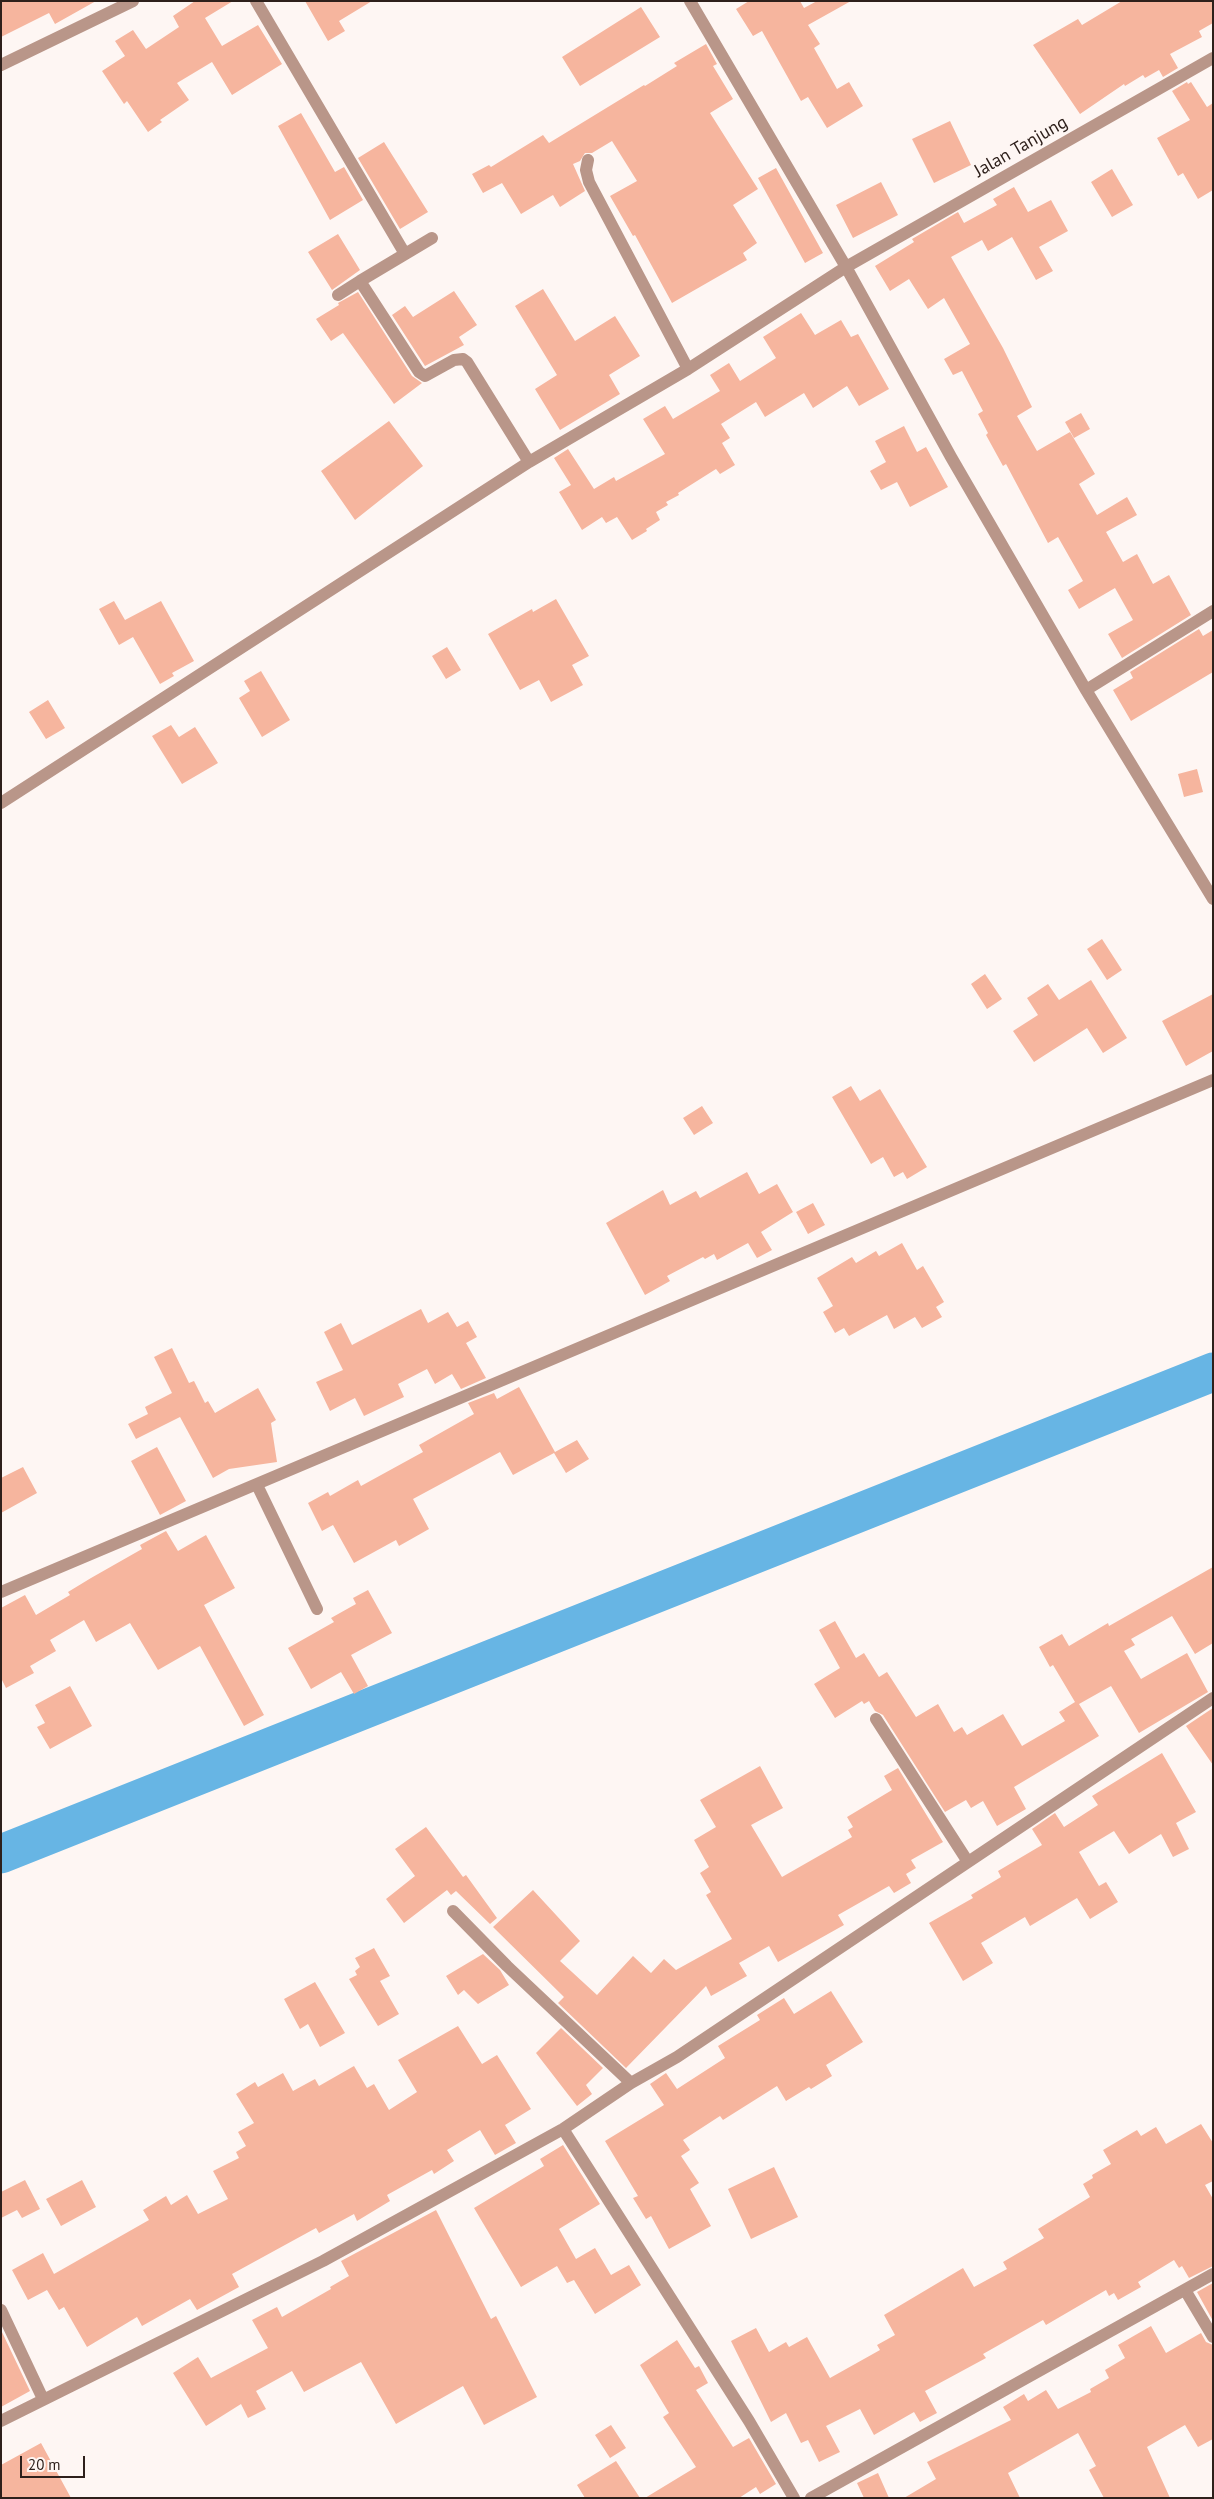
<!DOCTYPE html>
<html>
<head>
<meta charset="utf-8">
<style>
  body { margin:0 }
  #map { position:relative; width:1214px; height:2499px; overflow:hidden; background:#fef6f3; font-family:"PT Sans",sans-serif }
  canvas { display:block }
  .frame { position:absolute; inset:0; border:2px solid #2e201b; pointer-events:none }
  .scale { position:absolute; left:20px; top:2456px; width:65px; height:22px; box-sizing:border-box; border:2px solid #2e201b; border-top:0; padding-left:6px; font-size:15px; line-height:18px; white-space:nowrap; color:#2e201b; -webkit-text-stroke:4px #fef6f3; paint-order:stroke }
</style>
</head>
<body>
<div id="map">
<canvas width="1214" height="2499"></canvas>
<div class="frame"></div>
<div class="scale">20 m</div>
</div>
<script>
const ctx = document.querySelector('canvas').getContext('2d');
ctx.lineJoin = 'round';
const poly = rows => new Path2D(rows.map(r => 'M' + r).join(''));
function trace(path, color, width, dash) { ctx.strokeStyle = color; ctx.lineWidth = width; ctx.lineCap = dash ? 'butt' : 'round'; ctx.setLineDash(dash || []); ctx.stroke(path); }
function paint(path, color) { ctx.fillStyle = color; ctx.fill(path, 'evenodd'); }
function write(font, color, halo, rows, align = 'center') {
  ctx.font = font + ' "PT Sans",sans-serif'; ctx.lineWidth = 4; ctx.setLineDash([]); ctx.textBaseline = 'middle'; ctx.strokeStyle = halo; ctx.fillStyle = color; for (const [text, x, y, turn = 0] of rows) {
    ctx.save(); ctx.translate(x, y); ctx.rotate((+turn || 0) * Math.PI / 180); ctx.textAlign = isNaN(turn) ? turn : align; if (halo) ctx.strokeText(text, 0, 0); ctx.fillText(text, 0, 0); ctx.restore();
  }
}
trace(poly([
  [1,1854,1213,1372]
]), '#67b5e4', 39);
paint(poly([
  [1,1,96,1,55,24,49,13,1,37],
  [195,1,233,1,205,18,222,46,258,25,282,64,232,95,212,62,177,83,189,100,160,120,162,122,148,132,127,101,124,104,102,71,125,56,115,41,133,30,146,49,179,27,173,16],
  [305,1,372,1,339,21,345,31,328,41],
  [749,1,800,1,804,8,817,1,851,1,808,25,820,44,814,48,837,89,849,82,863,106,827,128,808,97,801,101,762,31,753,36,736,9],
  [1122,1,1213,1,1213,23,1199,31,1202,37,1170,54,1178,68,1163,77,1159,70,1145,78,1143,75,1125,86,1124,84,1080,114,1033,45,1078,19,1082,25],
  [641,7,660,37,580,86,562,57],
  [706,44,717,64,713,66,733,99,710,113,758,189,733,205,757,243,743,253,747,260,672,303,635,235,633,236,610,196,637,181,612,141,592,153,585,153,580,161,573,164,585,191,560,207,553,195,521,214,502,183,483,193,472,174,489,165,491,167,543,135,549,143,644,85,645,86,677,66,674,63],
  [1187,82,1188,84,1191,82,1207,107,1213,103,1213,190,1198,199,1183,173,1178,176,1157,138,1190,120,1172,91],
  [301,113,335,172,344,167,363,200,330,220,278,126],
  [950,121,971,165,934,183,912,139],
  [384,142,428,212,400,229,358,158],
  [776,168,823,253,805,263,758,178],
  [1112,169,1133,205,1112,217,1091,182],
  [881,182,898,215,853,238,836,205],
  [1014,187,1028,212,1051,200,1068,231,1039,247,1053,271,1036,280,1012,237,988,251,982,240,951,257,1003,348,1032,407,1017,416,1037,451,1070,432,1095,474,1079,484,1097,515,1127,497,1137,515,1106,532,1123,562,1137,554,1153,584,1169,575,1191,615,1122,658,1108,634,1133,620,1115,588,1079,609,1068,590,1083,581,1058,537,1048,543,1006,464,1003,466,986,435,988,433,978,414,983,411,962,371,953,375,944,359,970,344,944,298,928,309,909,279,890,291,875,266,914,242,912,239,958,212,964,223,997,205,993,199],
  [338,234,360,270,332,290,308,252],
  [543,289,575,341,615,316,640,356,609,375,620,394,560,430,535,389,557,375,515,306],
  [454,291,477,325,459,337,464,345,425,366,392,315,405,306,413,317],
  [358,292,412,376,422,383,394,404,343,333,331,341,316,319,339,305,338,303],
  [801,313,815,335,841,320,851,337,858,334,889,389,859,406,847,386,813,408,804,393,765,417,756,402,721,424,730,438,722,443,735,465,720,474,716,469,678,493,679,495,666,502,668,505,656,512,660,520,646,529,647,531,632,540,617,517,606,523,602,517,582,530,559,492,571,485,554,458,568,449,594,489,614,477,616,481,665,454,643,419,665,406,673,419,720,391,710,375,729,363,740,381,776,358,763,337],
  [1081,413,1090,429,1074,438,1065,422],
  [389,421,423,466,355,520,321,471],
  [904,426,917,452,926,447,948,487,910,507,897,482,881,490,870,471,886,462,875,441],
  [556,599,589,656,572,665,583,685,551,702,539,680,520,690,488,634,532,609,533,612],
  [114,601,125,620,161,601,194,661,172,673,174,676,160,684,133,637,119,645,99,609],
  [1199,629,1203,636,1213,630,1213,672,1131,721,1113,690,1133,678,1130,672],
  [447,647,461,670,446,679,432,656],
  [261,671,290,720,262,737,239,698,250,691,244,681],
  [48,700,65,728,46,739,29,712],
  [171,725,179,737,195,727,218,763,182,784,152,736],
  [1197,769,1203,792,1184,797,1178,774],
  [1102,939,1122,970,1107,980,1087,949],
  [985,974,1002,999,987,1009,971,984],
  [1091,980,1127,1038,1103,1053,1087,1028,1034,1062,1013,1031,1038,1015,1027,998,1048,984,1059,1000],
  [1213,994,1213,1051,1186,1066,1162,1021],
  [851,1086,860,1101,880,1089,927,1167,907,1179,903,1172,894,1177,883,1157,871,1164,832,1097],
  [702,1106,713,1123,694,1135,683,1118],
  [747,1172,759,1194,777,1184,793,1212,761,1232,772,1250,757,1258,748,1243,717,1260,714,1254,705,1259,703,1257,667,1276,670,1281,645,1295,606,1223,663,1190,670,1205,696,1191,700,1198],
  [813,1203,825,1225,808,1234,796,1212],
  [902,1243,917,1270,923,1266,944,1302,936,1307,942,1317,922,1328,915,1317,894,1329,887,1315,849,1336,844,1328,835,1333,823,1312,833,1306,817,1278,852,1257,856,1263,876,1251,879,1256],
  [421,1309,428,1323,448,1312,457,1327,468,1321,477,1337,466,1343,486,1378,461,1389,452,1374,435,1384,427,1369,398,1384,404,1397,364,1416,355,1398,330,1411,316,1382,343,1370,324,1332,341,1323,352,1345],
  [172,1348,189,1383,194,1381,205,1403,208,1401,215,1413,258,1388,276,1420,271,1423,277,1462,229,1469,213,1478,180,1417,136,1439,128,1424,148,1414,145,1407,172,1393,154,1357],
  [519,1387,555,1452,577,1440,589,1459,566,1473,554,1453,513,1475,500,1452,413,1499,429,1529,399,1546,396,1540,354,1563,333,1525,322,1531,308,1503,328,1492,330,1496,358,1480,361,1486,423,1452,419,1445,474,1414,468,1403,494,1393,497,1399],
  [157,1447,186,1501,160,1515,131,1461],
  [23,1467,37,1493,1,1513,1,1478],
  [166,1531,178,1551,206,1535,235,1588,204,1605,264,1715,244,1726,200,1646,158,1670,130,1623,96,1642,84,1620,50,1640,56,1651,30,1666,34,1673,6,1688,1,1678,1,1608,25,1595,36,1615,70,1595,68,1592,91,1578,142,1549,140,1545],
  [1213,1567,1213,1643,1195,1654,1172,1616,1131,1639,1135,1645,1124,1651,1141,1679,1187,1653,1208,1692,1139,1733,1111,1686,1079,1704,1099,1736,1014,1787,1026,1809,997,1826,983,1801,971,1808,966,1800,945,1812,883,1715,875,1711,869,1701,864,1704,862,1701,835,1718,814,1684,840,1668,819,1630,835,1621,856,1658,864,1653,879,1677,887,1672,916,1717,938,1704,954,1732,962,1727,967,1735,1003,1714,1022,1746,1065,1721,1059,1712,1075,1702,1053,1665,1050,1667,1039,1647,1062,1634,1069,1646,1108,1623,1109,1626],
  [368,1590,392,1633,351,1655,368,1686,354,1694,341,1672,311,1689,288,1648,334,1622,331,1618,356,1604,353,1598],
  [70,1686,92,1726,50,1749,37,1727,45,1723,35,1705],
  [1213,1708,1213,1765,1186,1726],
  [1162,1753,1196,1812,1176,1823,1189,1849,1173,1857,1161,1834,1129,1854,1114,1831,1079,1852,1099,1886,1106,1882,1118,1902,1090,1919,1077,1898,1030,1926,1025,1917,981,1943,993,1963,963,1981,929,1923,973,1898,971,1895,1001,1877,998,1871,1042,1845,1032,1829,1055,1813,1064,1827,1098,1805,1092,1796],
  [760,1766,783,1808,751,1825,782,1877,852,1837,848,1830,853,1827,847,1817,892,1790,884,1776,898,1768,943,1842,911,1860,916,1868,906,1874,911,1883,894,1893,889,1886,838,1915,844,1925,778,1962,769,1946,739,1963,747,1976,711,1996,706,1986,626,2068,558,2003,564,1997,493,1927,533,1890,580,1941,560,1961,597,1995,633,1956,651,1973,664,1959,676,1970,732,1939,706,1895,711,1892,700,1873,709,1867,694,1840,716,1827,700,1800],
  [426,1827,463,1877,466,1875,497,1918,490,1924,456,1891,451,1895,447,1890,404,1923,386,1899,415,1876,395,1849],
  [374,1948,390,1976,380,1981,399,2014,378,2026,349,1979,357,1975,355,1971,360,1967,355,1958],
  [483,1954,500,1970,509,1985,478,2004,464,1990,458,1995,446,1976],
  [315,1982,345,2033,320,2047,308,2024,300,2029,284,1999],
  [831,1991,863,2042,826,2065,832,2076,811,2089,809,2087,786,2101,777,2086,723,2120,720,2116,683,2140,690,2150,681,2156,699,2183,690,2189,711,2226,669,2249,651,2216,646,2219,633,2198,638,2196,605,2141,664,2105,650,2084,666,2073,677,2089,725,2058,718,2046,760,2020,757,2015,784,1998,794,2014],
  [458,2026,482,2064,497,2055,531,2109,505,2125,516,2143,495,2155,480,2130,447,2150,454,2161,434,2174,432,2170,387,2195,390,2201,357,2221,354,2214,319,2233,316,2228,232,2274,239,2287,197,2310,190,2299,142,2326,137,2317,87,2347,64,2307,59,2310,47,2290,28,2300,12,2270,43,2253,54,2274,149,2220,143,2210,166,2196,171,2205,187,2195,198,2214,228,2199,213,2171,239,2158,236,2152,246,2146,238,2132,254,2123,236,2094,255,2082,258,2087,283,2073,293,2091,315,2079,319,2086,354,2066,367,2088,374,2084,389,2110,417,2092,398,2060],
  [561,2028,603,2068,586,2085,592,2094,577,2106,536,2053],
  [1201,2124,1213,2143,1213,2181,1205,2185,1213,2199,1213,2266,1189,2278,1182,2266,1179,2268,1174,2260,1138,2282,1141,2287,1118,2300,1114,2293,1109,2296,1106,2290,1046,2325,1043,2320,983,2354,986,2358,925,2391,937,2413,920,2422,914,2412,874,2435,860,2409,826,2426,840,2452,819,2462,808,2440,801,2443,786,2413,771,2422,731,2341,756,2328,769,2352,786,2342,789,2347,807,2337,830,2378,880,2350,877,2345,895,2335,884,2315,963,2268,974,2287,1007,2269,1003,2262,1044,2238,1038,2229,1090,2197,1083,2184,1093,2178,1092,2175,1111,2164,1103,2150,1137,2130,1141,2136,1156,2127,1166,2144],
  [563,2145,600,2204,559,2229,576,2259,595,2248,611,2275,629,2265,641,2285,595,2314,574,2280,567,2283,557,2266,521,2287,474,2208,544,2166,540,2159],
  [774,2167,798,2217,751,2239,728,2189],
  [25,2180,40,2209,22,2218,17,2210,1,2218,1,2192],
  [82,2180,96,2207,61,2226,46,2199],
  [436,2210,491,2319,496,2316,537,2397,484,2425,463,2386,396,2424,361,2362,304,2392,292,2371,256,2391,266,2409,248,2418,241,2404,206,2426,173,2373,198,2357,211,2378,268,2348,252,2320,277,2307,282,2317,331,2289,330,2287,349,2276,341,2261],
  [1213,2283,1213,2321,1197,2292],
  [1151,2326,1166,2353,1201,2333,1206,2342,1213,2345,1213,2439,1198,2447,1185,2425,1147,2447,1170,2498,1104,2498,1089,2470,1096,2466,1078,2433,1008,2473,1020,2498,904,2498,936,2479,927,2462,1011,2420,1003,2407,1024,2394,1028,2401,1046,2390,1058,2409,1091,2392,1090,2389,1109,2378,1105,2370,1125,2358,1118,2345],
  [1,2330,30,2391,1,2407],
  [677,2340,695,2368,699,2366,708,2383,696,2390,733,2447,749,2438,776,2484,760,2494,756,2487,739,2498,645,2498,696,2467,663,2417,669,2413,640,2365],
  [611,2425,626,2448,610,2458,595,2435],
  [41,2443,71,2498,1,2498,1,2465],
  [616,2461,640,2498,585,2498,577,2485],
  [878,2473,889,2498,864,2498,857,2483]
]), '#f6b59e');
trace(poly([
  [256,1,405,254],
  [690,1,846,267,951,457,1086,690,1213,899],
  [1,65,133,1],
  [588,160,586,170,589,182,688,369],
  [432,238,360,281,419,372,425,376,454,360,463,359,467,362,529,462],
  [338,295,360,281],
  [1086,690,1213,611],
  [1,803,529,462,688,369,846,267,1213,58],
  [257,1485,317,1609],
  [1,1592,1213,1080],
  [876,1719,968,1862],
  [453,1911,507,1966,631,2083],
  [563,2129,749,2421,794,2498],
  [1185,2290,1213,2337],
  [1,2310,43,2399],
  [1,2421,323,2261,563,2129,631,2083,677,2057,1213,1698],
  [811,2498,1213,2274]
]), '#b99689', 12);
write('18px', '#2e201b', '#fef6f3', [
  ["Jalan Tanjung",1021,147,-30]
]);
</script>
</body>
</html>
